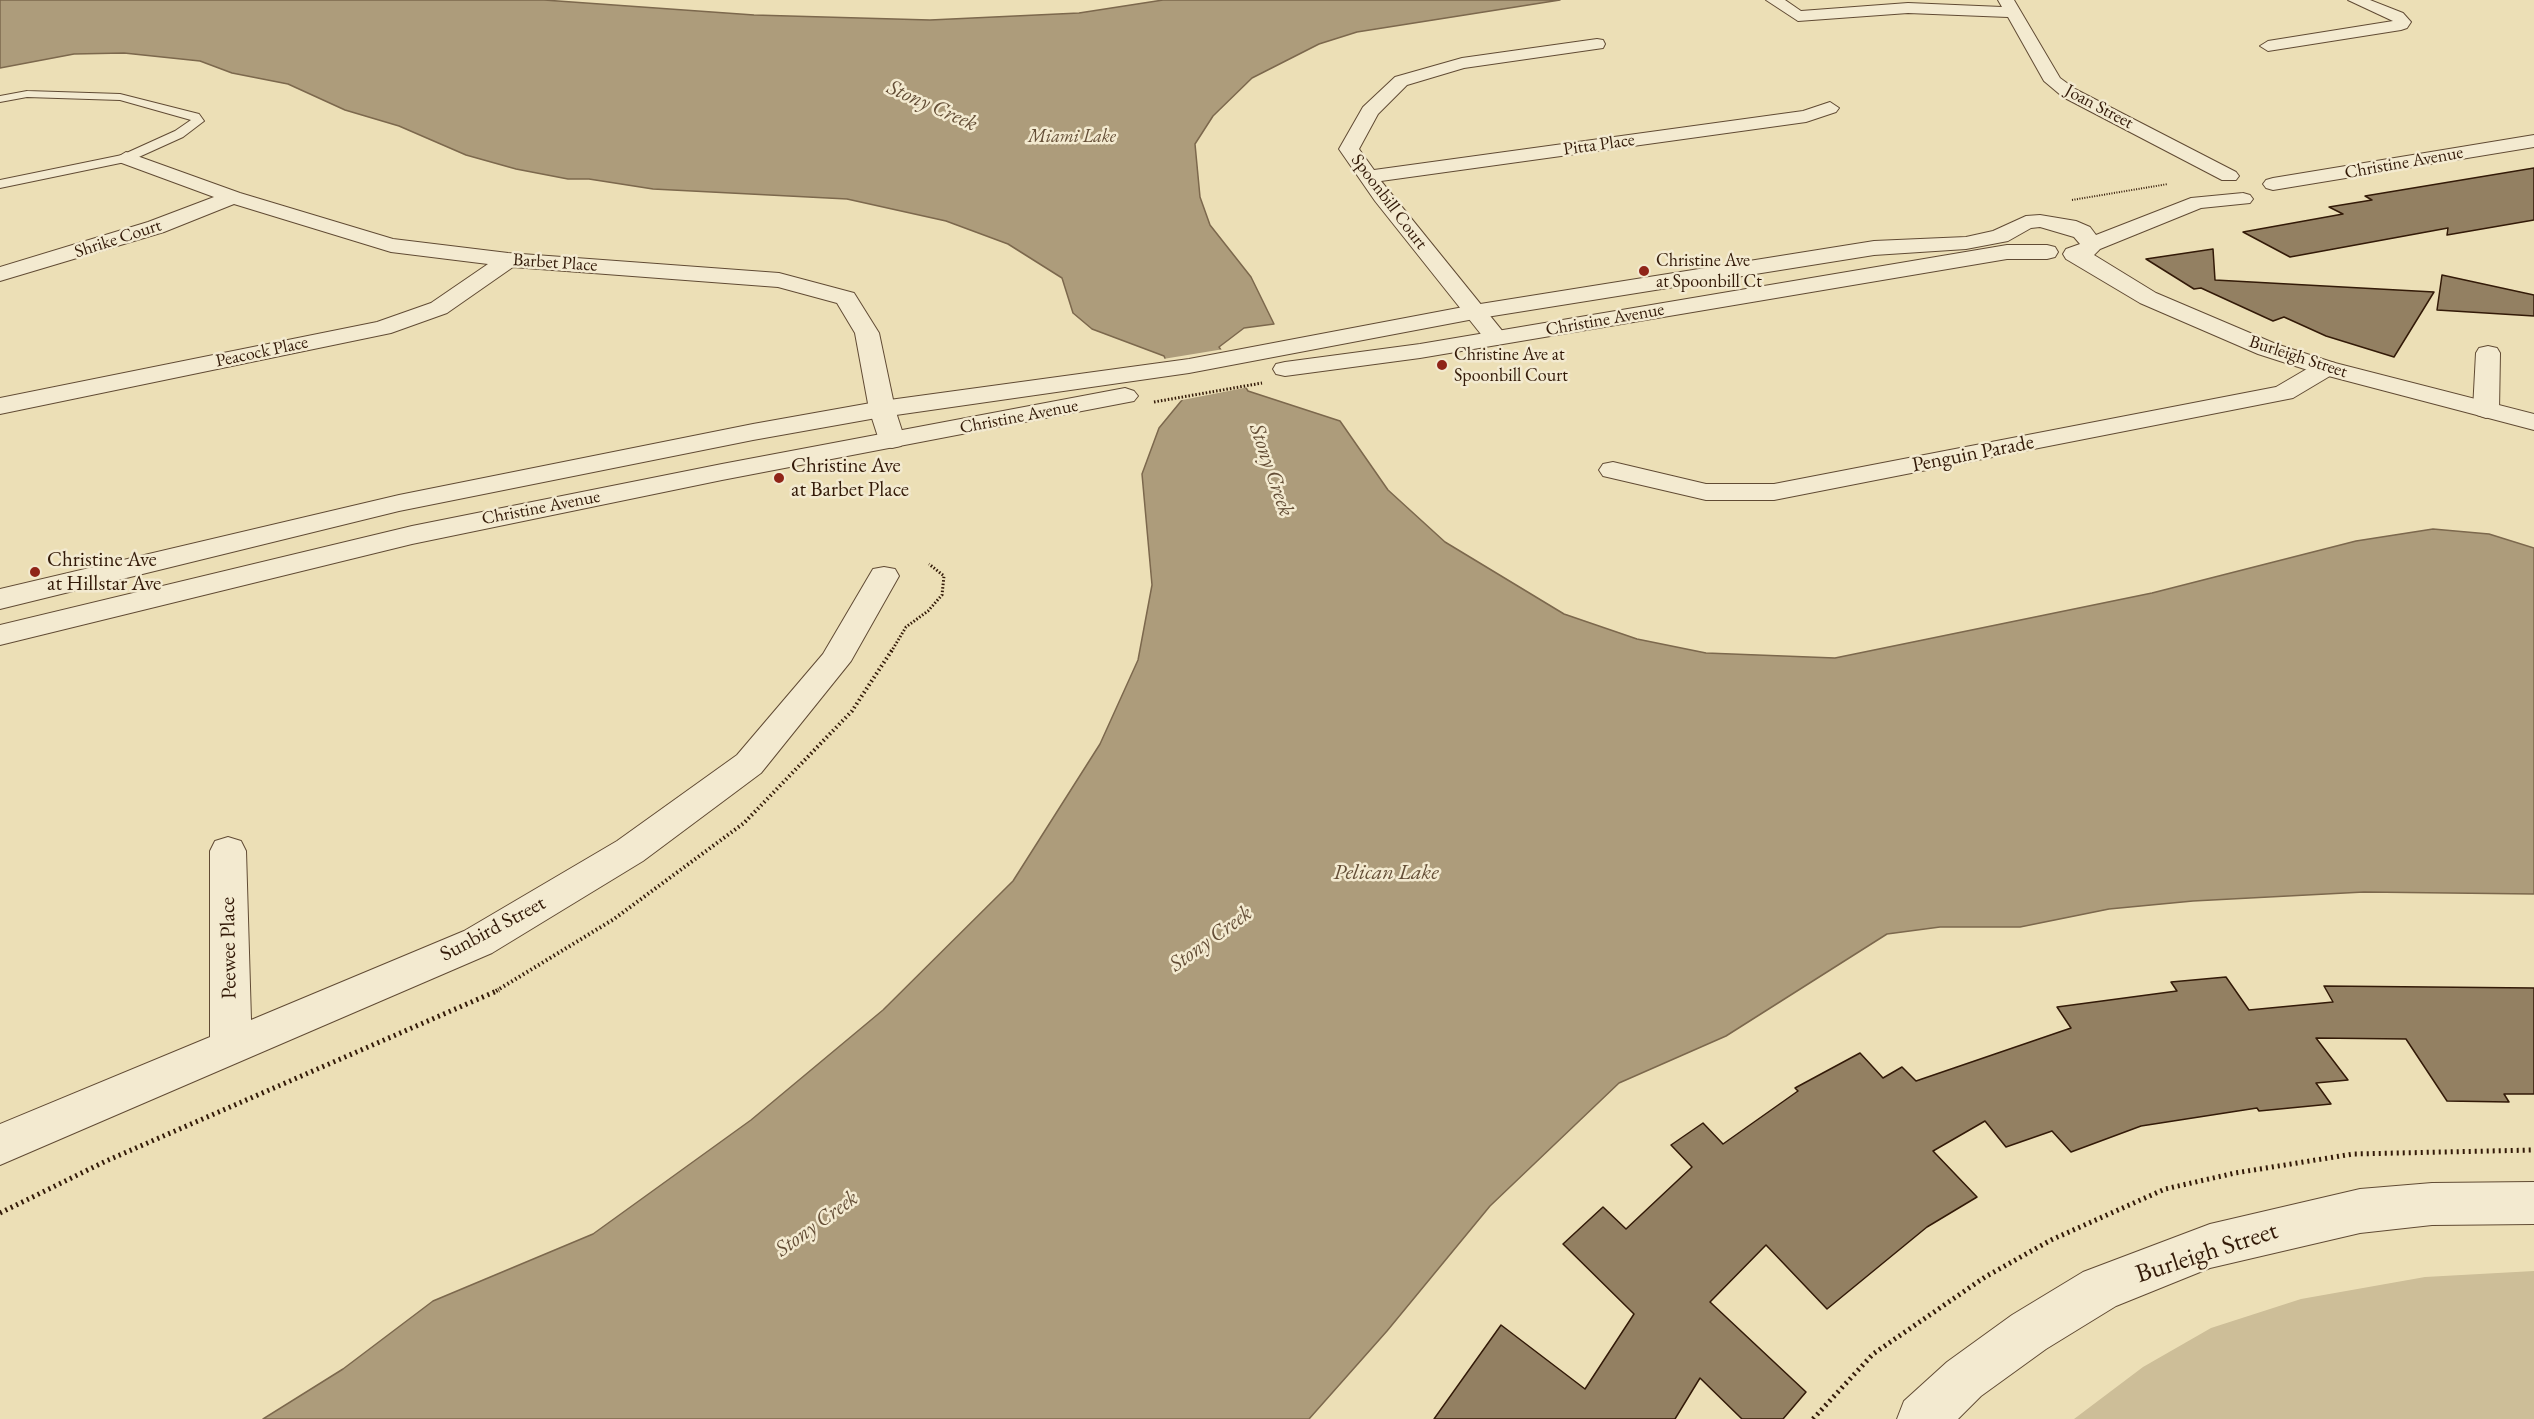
<!DOCTYPE html>
<html>
<head>
<meta charset="utf-8">
<style>
  body { margin:0 }
  canvas { display:block; background:#ecdfb6 }
</style>
</head>
<body>
<canvas width="2534" height="1419"></canvas>
<script>
const ctx = document.querySelector('canvas').getContext('2d');
ctx.lineJoin = 'round';
function paint(path, color) { ctx.fillStyle = color; ctx.fill(path, 'evenodd'); }
const poly = rows => new Path2D(rows.map(r => 'M' + r).join(''));
function trace(path, color, width, dash) { ctx.strokeStyle = color; ctx.lineWidth = width; ctx.lineCap = dash ? 'butt' : 'round'; ctx.setLineDash(dash || []); ctx.stroke(path); }
function write(font, color, halo, rows, align = 'center') {
  ctx.font = font + ' "EB Garamond",serif'; ctx.lineWidth = 5; ctx.setLineDash([]); ctx.textBaseline = 'middle'; ctx.strokeStyle = halo; ctx.fillStyle = color; for (const [text, x, y, turn = 0] of rows) {
    ctx.save(); ctx.translate(x, y); ctx.rotate((+turn || 0) * Math.PI / 180); ctx.textAlign = isNaN(turn) ? turn : align; if (halo) ctx.strokeText(text, 0, 0); ctx.fillText(text, 0, 0); ctx.restore();
  }
}
paint(poly([
  [2534,1271,2534,1419,2074,1419,2143,1367,2211,1328,2301,1299,2425,1277]
]), '#cdbe98');
const water = poly([
  [0,0,544,0,754,15,930,20,1079,13,1163,0,1560,0,1357,32,1319,44,1252,78,1213,116,1195,144,1200,197,1210,225,1251,277,1274,324,1244,328,1219,347,1248,391,1340,421,1388,490,1445,542,1564,614,1637,639,1706,653,1835,658,2152,593,2356,541,2433,529,2489,534,2534,548,2534,894,2364,892,2193,901,2109,909,2020,927,1940,927,1887,934,1726,1036,1619,1083,1490,1206,1387,1331,1309,1419,263,1419,343,1369,433,1301,593,1234,751,1120,883,1010,1013,881,1100,744,1138,660,1152,585,1142,474,1159,428,1182,400,1164,356,1092,329,1073,313,1062,278,1008,244,946,221,847,199,653,189,589,179,568,179,516,169,466,155,399,126,345,110,288,84,232,73,200,61,124,53,74,54,0,68,0,0]
]);
paint(water, '#ad9c7b');
trace(water, '#7c684d', 1.5);
paint(poly([
  [1224,349,1249,387,1177,401,1163,359]
]), '#ecdfb6');
const building = poly([
  [2534,168,2534,220,2447,235,2448,228,2290,257,2243,232,2343,214,2329,207,2372,200,2365,196,2534,168],
  [2213,249,2215,280,2434,292,2394,357,2326,336,2284,317,2273,321,2201,288,2194,289,2146,259,2213,249],
  [2442,275,2534,295,2534,316,2437,310,2442,275],
  [2226,977,2249,1010,2333,1002,2324,986,2534,988,2534,1094,2504,1094,2509,1102,2447,1101,2406,1039,2316,1038,2348,1080,2316,1083,2331,1104,2259,1111,2257,1108,2141,1126,2071,1152,2052,1131,2006,1147,1985,1121,1933,1151,1977,1197,1927,1227,1827,1309,1766,1245,1710,1302,1806,1392,1783,1419,1742,1419,1700,1378,1675,1419,1434,1419,1501,1325,1585,1389,1634,1314,1563,1244,1603,1207,1626,1229,1692,1167,1671,1145,1703,1123,1723,1144,1798,1091,1795,1088,1860,1053,1883,1078,1902,1067,1916,1081,2071,1028,2057,1007,2177,991,2171,982,2226,977]
]);
paint(building, '#938062');
trace(building, '#331a08', 1.5);
const service = poly([
  [27,91,120,94,199,114,204,121,183,137,130,161,0,188,0,180,122,155,175,131,191,120,120,100,27,97,0,102,0,96,27,91]
]);
const minor = poly([
  [1766,0,1785,0,1801,11,1908,3,2002,7,1998,0,2014,0,2060,78,2075,89,2236,172,2239,176,2236,180,2222,180,2063,97,2044,81,2008,17,1908,13,1798,21,1766,0],
  [2348,0,2370,0,2403,13,2411,22,2407,28,2401,30,2268,51,2260,46,2268,41,2393,21,2348,0],
  [1597,39,1603,40,1605,44,1603,48,1464,68,1407,85,1378,114,1359,149,1374,170,1803,111,1830,102,1839,108,1836,112,1806,122,1381,181,1508,338,1504,343,1496,345,1488,343,1375,201,1339,149,1363,107,1395,77,1462,58,1597,39],
  [126,152,240,193,393,239,508,253,779,273,854,293,879,333,895,409,905,440,901,446,892,448,883,446,879,440,869,409,855,333,837,303,778,287,513,267,447,313,391,333,0,414,0,398,377,322,431,303,488,264,391,252,234,204,164,232,0,281,0,267,148,222,214,197,119,162,116,158,126,152],
  [2488,346,2497,348,2500,353,2499,410,2495,415,2486,418,2477,415,2473,410,2476,353,2479,348,2488,346],
  [2326,361,2335,363,2338,368,2335,373,2293,398,1774,500,1706,500,1603,476,1599,470,1603,464,1613,462,1706,484,1774,484,2276,387,2317,363,2326,361],
  [884,567,895,569,899,576,851,661,761,773,643,861,492,953,0,1165,0,1124,210,1037,210,851,215,841,228,837,241,841,246,851,251,1020,464,931,617,841,737,755,823,654,873,569,884,567]
]);
const tertiary = poly([
  [2534,135,2534,147,2273,190,2266,188,2263,184,2266,180,2273,178,2534,135],
  [2243,193,2250,195,2253,199,2250,203,2201,208,2100,249,2094,255,2156,293,2276,344,2335,363,2534,414,2534,430,2317,373,2258,354,2140,303,2066,259,2063,254,2066,249,2080,244,2074,237,2040,227,2031,228,2008,241,1966,249,1874,255,1474,319,1189,373,882,417,753,440,399,511,0,609,0,589,399,495,753,424,882,401,1189,359,1474,305,1874,241,1966,237,1993,231,2026,216,2040,215,2076,221,2090,227,2096,235,2191,198,2243,193],
  [2007,245,2047,245,2055,247,2058,252,2055,257,2047,259,2007,259,1420,358,1285,376,1276,374,1273,369,1276,364,1285,362,1420,344,2007,245],
  [1125,388,1134,391,1138,396,1134,401,722,480,412,544,0,645,0,625,412,526,722,464,1125,388],
  [2534,1182,2534,1224,2432,1225,2360,1233,2210,1268,2116,1306,2046,1349,1981,1396,1958,1419,1897,1419,1904,1401,1947,1362,2012,1315,2083,1272,2210,1224,2360,1189,2432,1183,2534,1182]
]);
trace(service, '#614b34', 2);
trace(minor, '#614b34', 2);
trace(tertiary, '#614b34', 2);
trace(poly([
  [2072,200,2168,184]
]), '#331a08', 2, [1, 1.5]);
trace(poly([
  [1154,402,1262,383],
  [891,652,906,627,928,611,942,595,944,576,929,564]
]), '#331a08', 3, [1.5, 2]);
trace(poly([
  [496,991,614,919,744,823,852,711,892,650]
]), '#331a08', 4, [1.5, 3]);
trace(poly([
  [0,1213,106,1161,499,990],
  [1813,1419,1873,1354,1985,1277,2051,1240,2165,1189,2235,1173,2353,1154,2534,1150]
]), '#331a08', 5, [2, 4]);
paint(service, '#f3ead0');
paint(minor, '#f3ead0');
paint(tertiary, '#f3ead0');
for (const [x, y, r, color] of [
  [1644,271,6,"#8f2418"],
  [1442,365,6,"#8f2418"],
  [779,478,6,"#8f2418"],
  [35,572,6,"#8f2418"]
]) { const dot = new Path2D(); dot.arc(x, y, r, 0, 2 * Math.PI); ctx.fillStyle = color; ctx.fill(dot); trace(dot, '#f3ead0', 2); }
write('18px', '#331a08', '#f3ead0', [
  ["Joan Street",2099,107,28],
  ["Pitta Place",1599,145,-8],
  ["Christine Avenue",2404,163,-10],
  ["Spoonbill Court",1389,202,53],
  ["Shrike Court",118,239,-18],
  ["Barbet Place",555,263,4],
  ["Christine Avenue",1605,320,-10],
  ["Peacock Place",262,352,-12],
  ["Burleigh Street",2298,357,18],
  ["Christine Avenue",1019,417,-11],
  ["Christine Avenue",541,508,-11]
]);
write('italic 18px', '#644e36', '#f3ead0', [
  ["Miami Lake",1072,137]
]);
write('18px', '#331a08', '#f3ead0', [
  ["Christine Ave",1656,261],
  ["at Spoonbill Ct",1656,282],
  ["Christine Ave at",1454,355],
  ["Spoonbill Court",1454,376]
], 'left');
write('21px', '#331a08', '#f3ead0', [
  ["Penguin Parade",1973,454,-11],
  ["Sunbird Street",493,929,-28],
  ["Peewee Place",229,948,-91]
]);
write('21px', '#331a08', '#f3ead0', [
  ["Christine Ave",791,466],
  ["at Barbet Place",791,490],
  ["Christine Ave",47,560],
  ["at Hillstar Ave",47,584]
], 'left');
write('italic 22px', '#644e36', '#f3ead0', [
  ["Stony Creek",932,106,24],
  ["Stony Creek",1271,470,71],
  ["Pelican Lake",1386,873],
  ["Stony Creek",1211,939,-36],
  ["Stony Creek",817,1224,-36]
]);
write('26px', '#331a08', '#f3ead0', [
  ["Burleigh Street",2207,1253,-18]
]);
</script>
</body>
</html>
